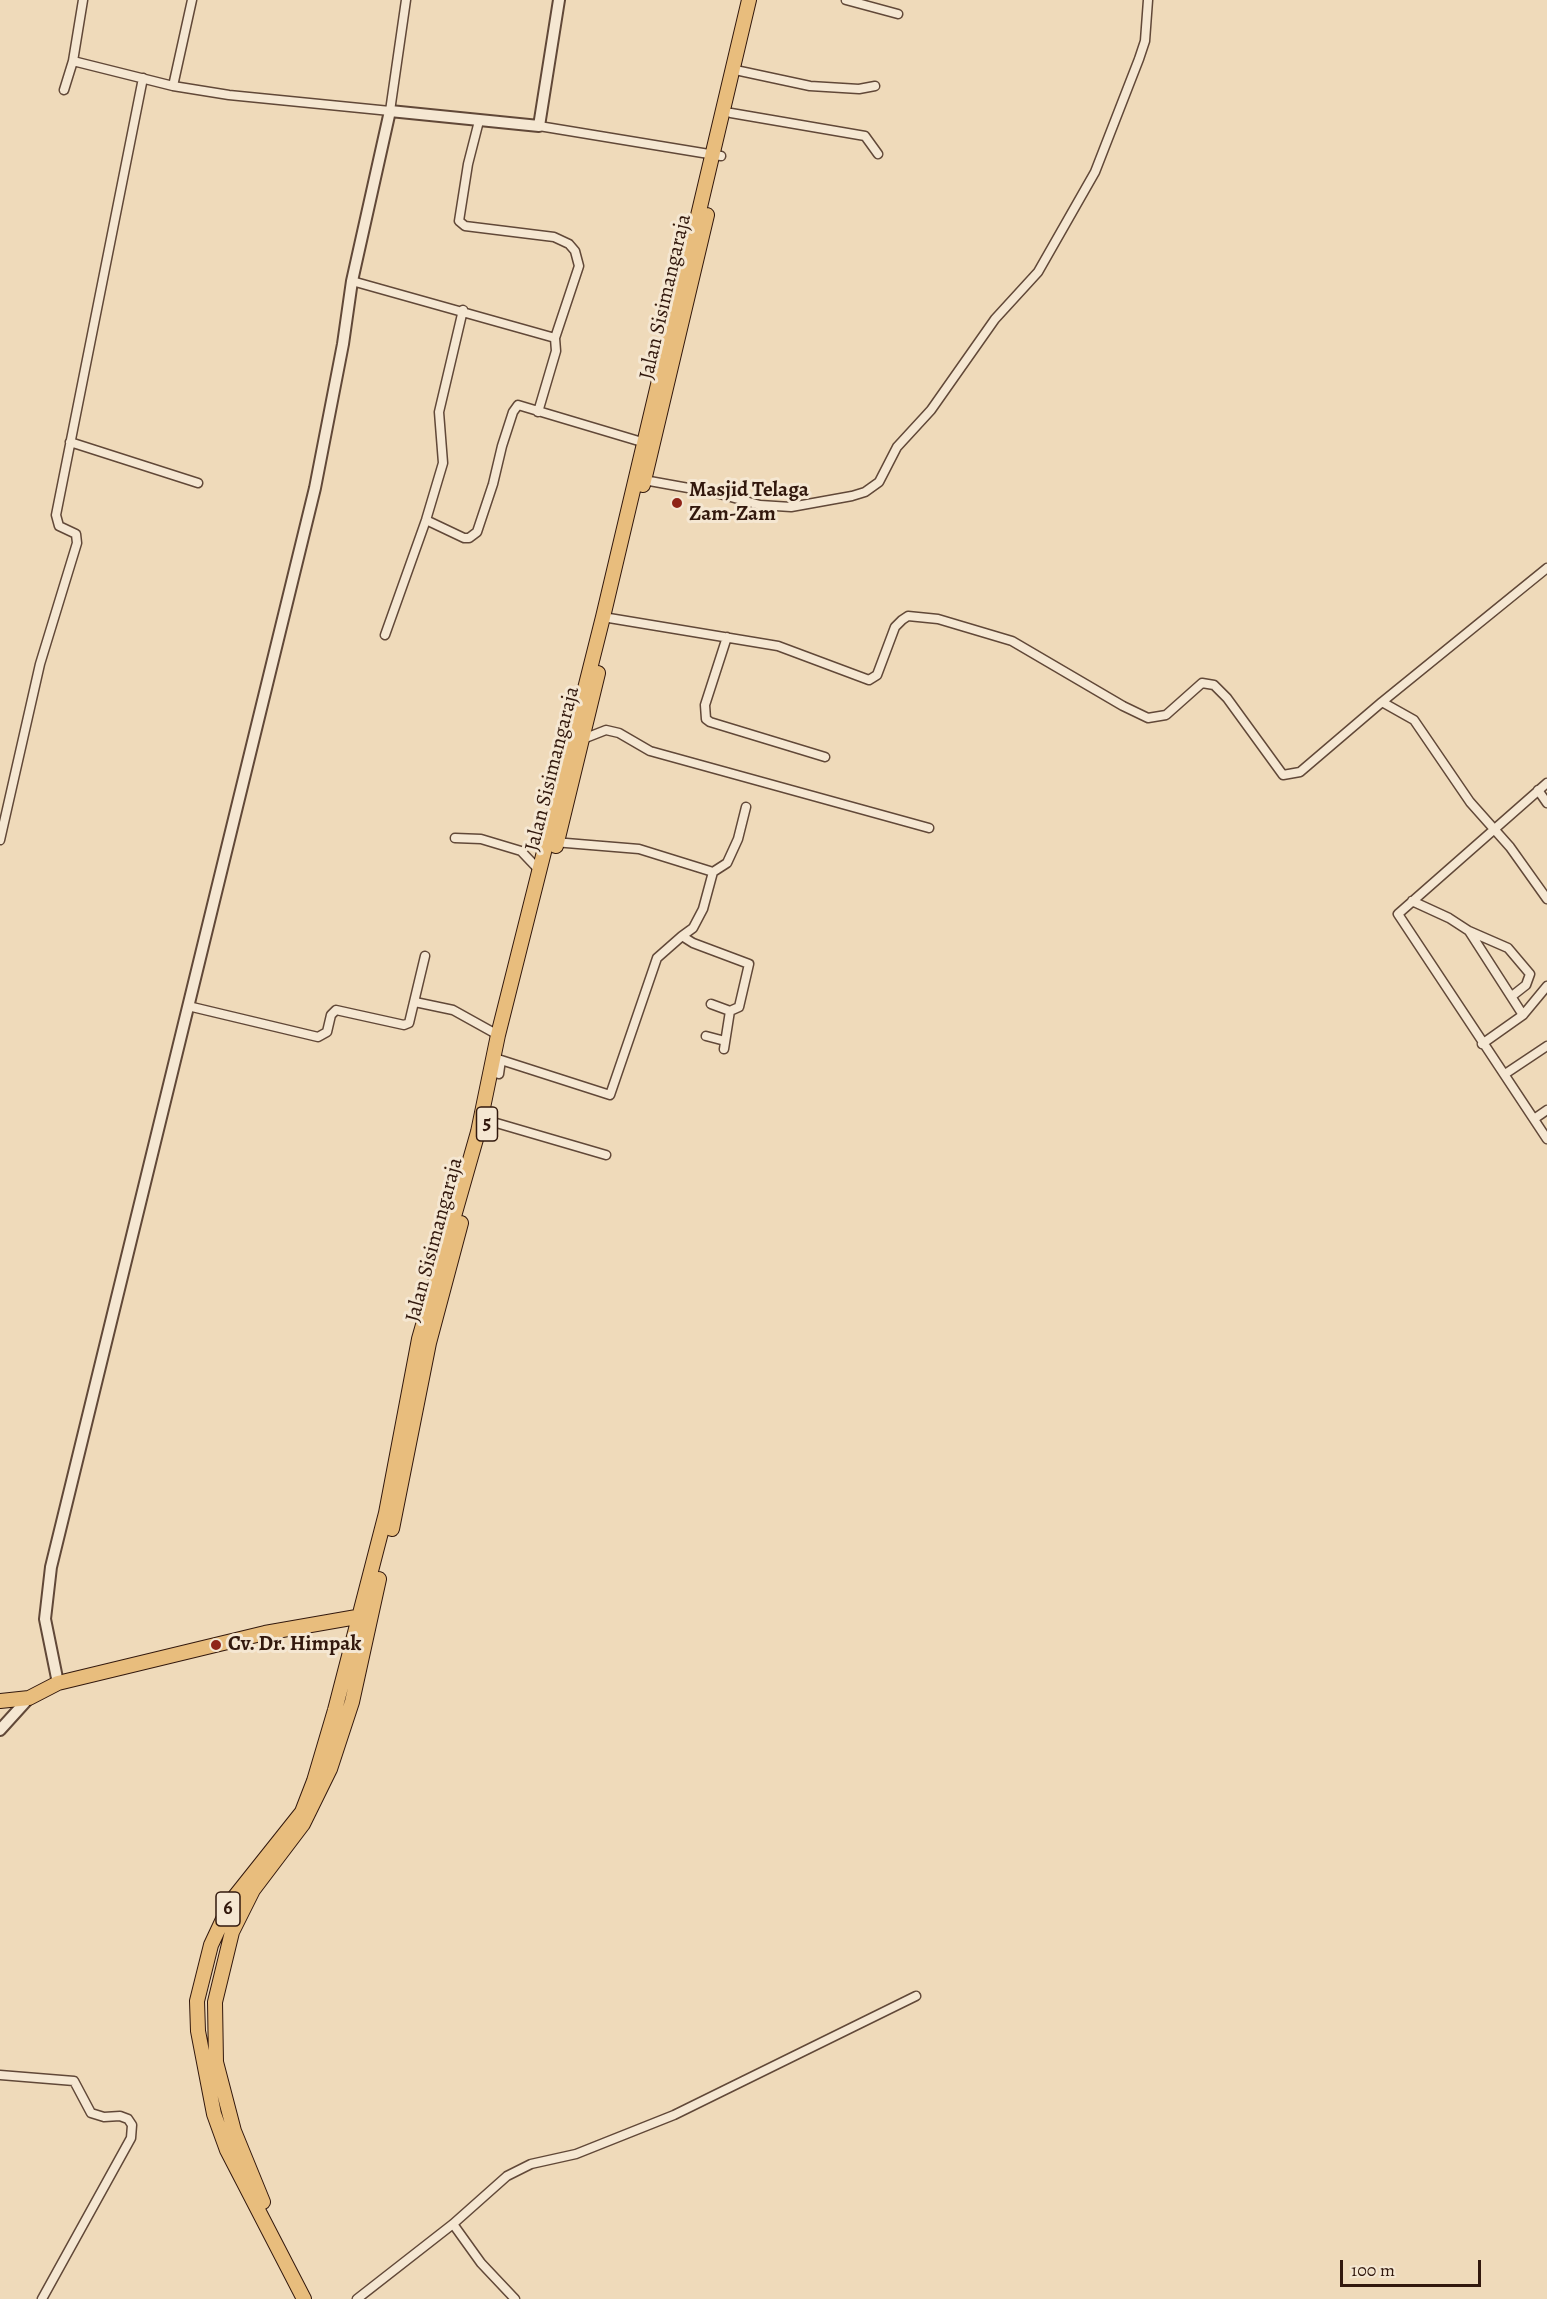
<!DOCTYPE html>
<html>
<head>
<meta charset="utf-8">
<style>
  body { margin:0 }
  #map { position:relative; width:1547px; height:2299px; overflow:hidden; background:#efdaba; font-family:Alegreya,serif }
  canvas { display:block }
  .scale { position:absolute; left:1340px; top:2260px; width:141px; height:27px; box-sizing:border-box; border:3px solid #32180d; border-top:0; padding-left:8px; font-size:18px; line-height:21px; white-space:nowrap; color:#32180d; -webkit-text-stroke:4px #f5e7d2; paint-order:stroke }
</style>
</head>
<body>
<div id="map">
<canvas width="1547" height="2299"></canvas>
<div class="scale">100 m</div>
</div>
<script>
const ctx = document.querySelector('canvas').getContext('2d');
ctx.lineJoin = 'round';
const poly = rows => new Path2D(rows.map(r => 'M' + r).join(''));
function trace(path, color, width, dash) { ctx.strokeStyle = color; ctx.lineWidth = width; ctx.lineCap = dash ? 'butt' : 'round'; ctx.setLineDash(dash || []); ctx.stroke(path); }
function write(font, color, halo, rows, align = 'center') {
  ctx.font = font + ' Alegreya,serif'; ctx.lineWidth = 6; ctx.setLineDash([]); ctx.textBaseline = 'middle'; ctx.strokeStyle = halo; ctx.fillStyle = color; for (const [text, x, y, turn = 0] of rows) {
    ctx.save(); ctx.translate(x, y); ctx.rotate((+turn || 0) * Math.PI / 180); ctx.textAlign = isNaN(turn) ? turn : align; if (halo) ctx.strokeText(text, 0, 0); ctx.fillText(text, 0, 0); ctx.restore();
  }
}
const minor = poly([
  [83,0,73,61,173,86,229,95,390,111,406,0],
  [846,0,898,14],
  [740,71,810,86,859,89,875,86],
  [173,86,192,0],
  [64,90,73,61],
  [731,113,865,136,878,154],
  [479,121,468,164,459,221,465,226,554,237,569,244,575,251,579,266,555,338],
  [539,126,721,156],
  [352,281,555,338,556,351,538,412],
  [70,442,198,483],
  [644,480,716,493,760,505,791,507,852,496,865,492,879,482,897,447,931,410,995,319,1038,272,1095,172,1139,59,1145,41,1148,0],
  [426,520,464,538,469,538,477,532,493,484,502,446,513,412,518,405,642,442],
  [603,617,778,646,869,680,877,675,895,627,902,620,908,616,938,619,1012,641,1123,706,1148,718,1166,715,1202,683,1214,685,1227,698,1283,775,1300,772,1382,702,1414,720,1470,802,1510,847,1547,899],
  [385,635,426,520,443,463,439,412,463,310],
  [727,637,705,705,706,719,710,722,825,757],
  [1382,702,1547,568],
  [579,738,583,739,606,730,619,733,650,751,929,828],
  [1547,783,1398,914,1547,1139],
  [1538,790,1547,803],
  [455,838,481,839,521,851,540,871],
  [0,840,40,664,77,543,76,534,59,526,56,515,143,78],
  [554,842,639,849,713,872,727,863,738,839,746,807],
  [1412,901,1449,918,1469,931,1523,1015],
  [1469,931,1508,948,1530,974,1526,985,1512,996],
  [682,936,693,928,703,909,713,872],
  [415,1002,453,1010,498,1035],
  [711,1004,730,1011],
  [188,1006,318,1037,327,1032,331,1015,336,1010,404,1025,409,1023,425,956],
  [706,1036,725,1041],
  [1482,1044,1523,1015,1547,986],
  [490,1071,499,1074,501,1060,610,1095,657,958,682,936,693,943,749,964,739,1007,730,1011,724,1049],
  [1505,1074,1547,1046],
  [1534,1119,1547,1110],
  [478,1132,485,1135,493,1122,606,1155],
  [0,2075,74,2081,91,2113,104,2117,120,2116,128,2119,132,2125,131,2138,42,2299],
  [453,2224,481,2263,515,2299],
  [357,2299,453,2224,507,2176,531,2164,576,2154,674,2115,916,1996]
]);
const tertiary = poly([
  [58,1683,45,1619,51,1567,315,488,343,344,352,281,390,111,539,126,559,0],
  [0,1730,29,1698]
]);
const trunk = poly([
  [643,485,707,215],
  [556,846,598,673],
  [392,1529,429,1343,461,1223],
  [0,1701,29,1698,58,1683,265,1633,368,1615],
  [263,2202,234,2131,216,2062,215,2002,232,1932,253,1890,303,1824,330,1769,352,1702,379,1579],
  [304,2299,227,2150,214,2114,198,2031,197,2001,211,1945,232,1900,302,1812,314,1781,335,1710,386,1513,419,1339,478,1132,498,1035,603,617,749,0]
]);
trace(minor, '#614838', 11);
trace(tertiary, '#614838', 14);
trace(trunk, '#32180d', 16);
trace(minor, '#f5e7d2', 8);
trace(tertiary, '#f5e7d2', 10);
trace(trunk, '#e8bd7d', 14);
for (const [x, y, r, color] of [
  [677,503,6,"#8f2418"],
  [216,1645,6,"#8f2418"]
]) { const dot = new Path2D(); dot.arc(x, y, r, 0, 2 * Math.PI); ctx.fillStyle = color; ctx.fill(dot); trace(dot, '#f5e7d2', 2); }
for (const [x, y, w] of [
  [487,1124,21],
  [228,1909,24]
]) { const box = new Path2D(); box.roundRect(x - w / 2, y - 17, w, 34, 4.5); ctx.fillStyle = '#f5e7d2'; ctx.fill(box); trace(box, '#32180d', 1.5); }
write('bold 20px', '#32180d', null, [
  ["5",487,1124],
  ["6",228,1909]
]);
write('21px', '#32180d', '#f5e7d2', [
  ["Jalan Sisimangaraja",666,297,-77],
  ["Jalan Sisimangaraja",553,769,-76],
  ["Jalan Sisimangaraja",435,1240,-75]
]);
write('bold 21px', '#32180d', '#f5e7d2', [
  ["Masjid Telaga",689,491],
  ["Zam-Zam",689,515],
  ["Cv. Dr. Himpak",228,1645]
], 'left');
</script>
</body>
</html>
